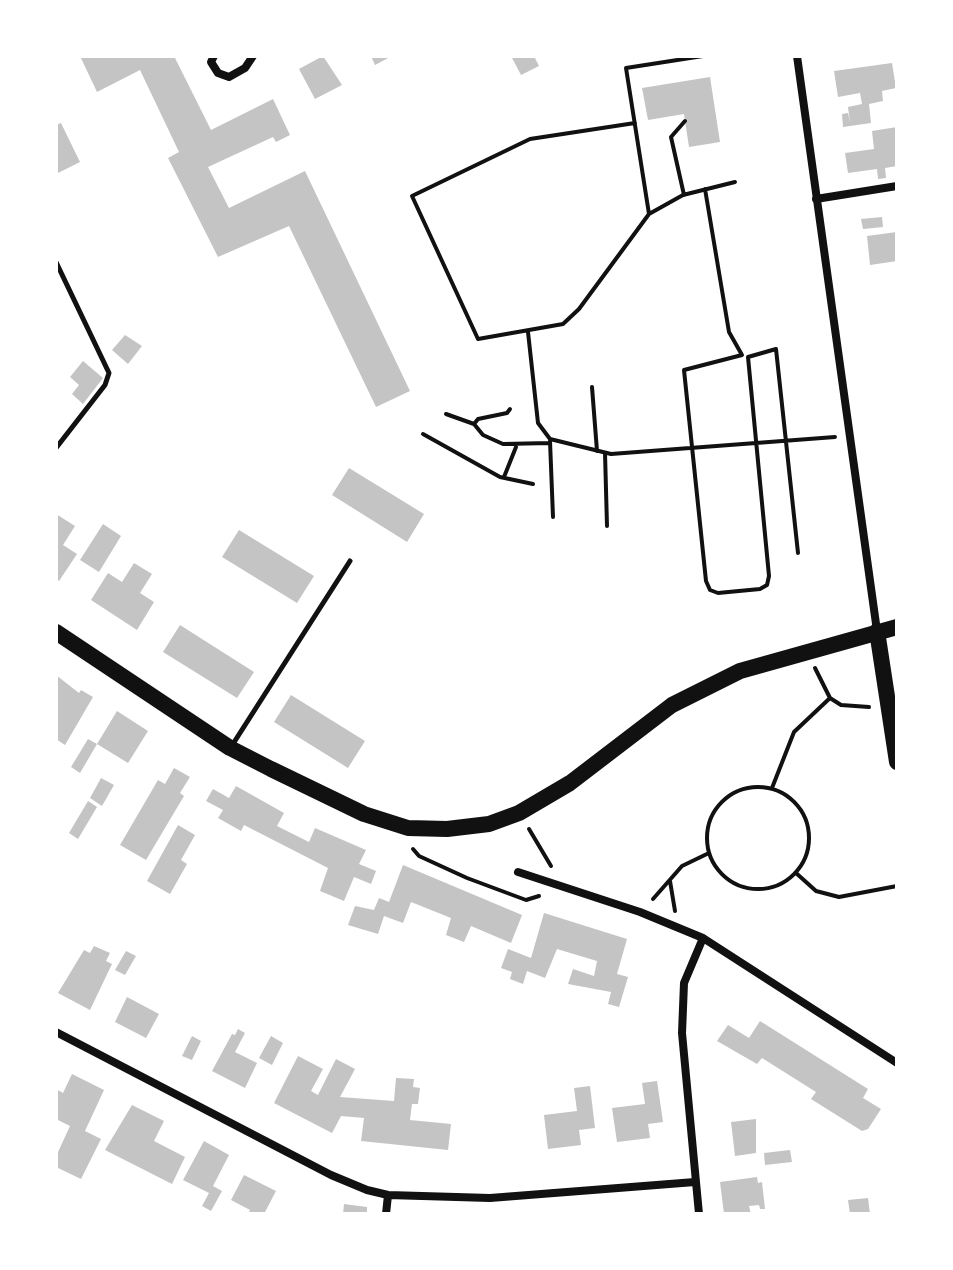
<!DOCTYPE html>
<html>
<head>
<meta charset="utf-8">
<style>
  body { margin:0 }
  #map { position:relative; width:953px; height:1270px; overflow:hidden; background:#fff; font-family:"DejaVu Sans",sans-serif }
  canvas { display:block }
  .frame { position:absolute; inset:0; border:58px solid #fff; pointer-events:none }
</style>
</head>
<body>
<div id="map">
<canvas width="953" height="1270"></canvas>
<div class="frame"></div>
</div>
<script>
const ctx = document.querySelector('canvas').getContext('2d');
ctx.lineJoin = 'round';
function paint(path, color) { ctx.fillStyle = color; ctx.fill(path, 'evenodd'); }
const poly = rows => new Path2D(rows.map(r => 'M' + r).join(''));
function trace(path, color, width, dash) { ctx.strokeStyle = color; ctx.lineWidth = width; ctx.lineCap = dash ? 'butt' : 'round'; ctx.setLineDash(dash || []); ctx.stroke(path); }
paint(poly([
  [80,56,174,56,211,130,273,99,290,135,276,142,273,137,208,167,229,208,305,171,410,391,376,407,289,226,218,257,168,158,179,152,140,70,97,92],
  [323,56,342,85,315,99,299,69],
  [371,56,392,56,375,65],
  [511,56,534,56,539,66,521,75],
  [892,63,896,88,882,91,883,101,869,104,871,123,843,127,842,114,848,113,850,122,848,107,862,104,860,93,838,97,834,71],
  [710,77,720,142,689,147,684,114,648,120,642,88],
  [61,123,80,162,56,174,56,125],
  [897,127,897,166,885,168,886,178,878,179,877,169,848,173,845,153,874,149,872,131],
  [882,217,883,227,863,229,861,219],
  [897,232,897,261,870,265,867,236],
  [125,335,142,346,128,364,112,350],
  [83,361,103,378,83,404,72,394,79,385,70,377],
  [349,468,424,514,407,542,332,495],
  [56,514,75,526,63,545,77,554,59,581,56,579],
  [103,524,121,536,99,572,80,560],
  [239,530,314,576,297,603,222,557],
  [134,563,152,574,140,593,154,602,137,630,91,600,108,573,122,582],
  [180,625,254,672,237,698,163,652],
  [56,675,79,693,81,690,93,697,65,745,56,739],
  [291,695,365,741,348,768,274,722],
  [117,711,148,731,128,763,97,744],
  [88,739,97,744,80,773,71,767],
  [174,768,190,777,180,793,184,796,146,860,120,845,158,780,165,784],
  [101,778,114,785,102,806,90,798],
  [236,786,284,813,277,826,309,842,315,828,366,850,359,864,376,871,371,884,354,877,344,901,320,891,328,868,244,825,241,831,218,818,223,810,206,801,213,789,229,798],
  [88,801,97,807,78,839,69,833],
  [178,825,195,835,181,860,187,864,170,894,147,881],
  [403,865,522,915,511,943,471,926,464,942,446,935,451,918,411,902,403,923,384,916,378,934,348,925,355,906,374,910,379,898,389,902],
  [544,913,627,939,617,974,628,977,619,1007,608,1004,611,992,568,984,573,969,594,976,597,961,557,949,545,978,527,971,523,984,510,979,512,972,501,968,508,949,531,958],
  [94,946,110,953,106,961,112,964,90,1010,58,993,84,950,90,953],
  [126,951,136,956,125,975,115,970],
  [127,997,159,1014,146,1038,115,1022],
  [760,1021,868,1089,863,1098,881,1109,868,1129,862,1131,811,1099,816,1092,762,1058,757,1064,717,1041,728,1025,749,1038],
  [238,1029,245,1033,235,1052,257,1063,245,1088,212,1071,232,1034,235,1035],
  [192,1036,201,1041,192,1060,182,1056],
  [271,1036,283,1043,272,1065,259,1058],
  [298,1056,323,1069,311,1091,318,1095,336,1059,355,1069,340,1097,394,1101,396,1078,414,1079,413,1087,420,1088,418,1104,412,1104,410,1120,451,1124,448,1150,361,1141,364,1118,341,1116,332,1133,274,1103],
  [72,1074,104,1090,85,1131,101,1139,81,1179,56,1167,58,1152,70,1126,56,1119,56,1089,63,1093],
  [657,1081,663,1122,648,1124,650,1138,617,1142,612,1108,645,1104,642,1083],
  [590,1086,595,1128,579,1130,581,1145,548,1149,544,1115,577,1111,574,1088],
  [132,1105,164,1121,154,1141,185,1157,172,1184,105,1150],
  [756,1119,756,1153,735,1156,731,1122],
  [204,1141,229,1155,213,1186,222,1191,211,1211,202,1206,209,1193,183,1180],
  [790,1150,792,1162,765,1165,764,1153],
  [244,1175,276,1191,264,1214,248,1214,250,1210,231,1200],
  [757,1177,758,1183,762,1182,765,1209,760,1209,759,1205,749,1206,751,1214,724,1214,720,1182],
  [868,1198,870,1214,850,1214,848,1200],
  [344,1204,367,1207,367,1214,343,1214]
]), '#c4c4c4');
trace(poly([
  [635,123,530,139,412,196,478,339,563,324,579,309,649,214,683,195,735,182],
  [705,189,729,332,742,355,684,370,706,581,710,590,718,593,760,589,767,585,769,576,748,357,776,349,798,553],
  [684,195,671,137,685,121],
  [649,214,626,68,703,56],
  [528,332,538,423,550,439,611,454,835,437],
  [592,387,597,451],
  [446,414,474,424,483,435,503,444,550,443],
  [474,424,478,419,507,413,510,409],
  [423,434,500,477,533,484],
  [550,441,553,517],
  [605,453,607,526],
  [504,477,516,447],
  [815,668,830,698,841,705,869,707],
  '707 838a51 51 0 1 1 102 0a51 51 0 1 1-102 0Z',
  [772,788,794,732,830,698],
  [529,829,551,866],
  [413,849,419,856,467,878,526,900,539,896],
  [796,873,816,891,839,897,897,886],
  [670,881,675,911],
  [653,899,682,866,709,853]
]), '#111', 4);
trace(poly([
  [56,262,109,373,105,385,56,448],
  [231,747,350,561]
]), '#111', 5);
trace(poly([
  [214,56,211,62,218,73,229,77,245,68,253,56],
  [797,56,877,631],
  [816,199,897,186],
  [518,872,640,912,703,938,897,1063],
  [56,1032,331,1175,367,1190,388,1195,490,1198,695,1182],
  [386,1214,388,1195],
  [699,1214,682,1033,684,983,703,938]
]), '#111', 8);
trace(poly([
  [877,631,897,762],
  [56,632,230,748,271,769,364,814,408,828,447,829,489,824,519,813,570,783,672,705,740,671,897,627]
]), '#111', 16);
</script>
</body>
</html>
